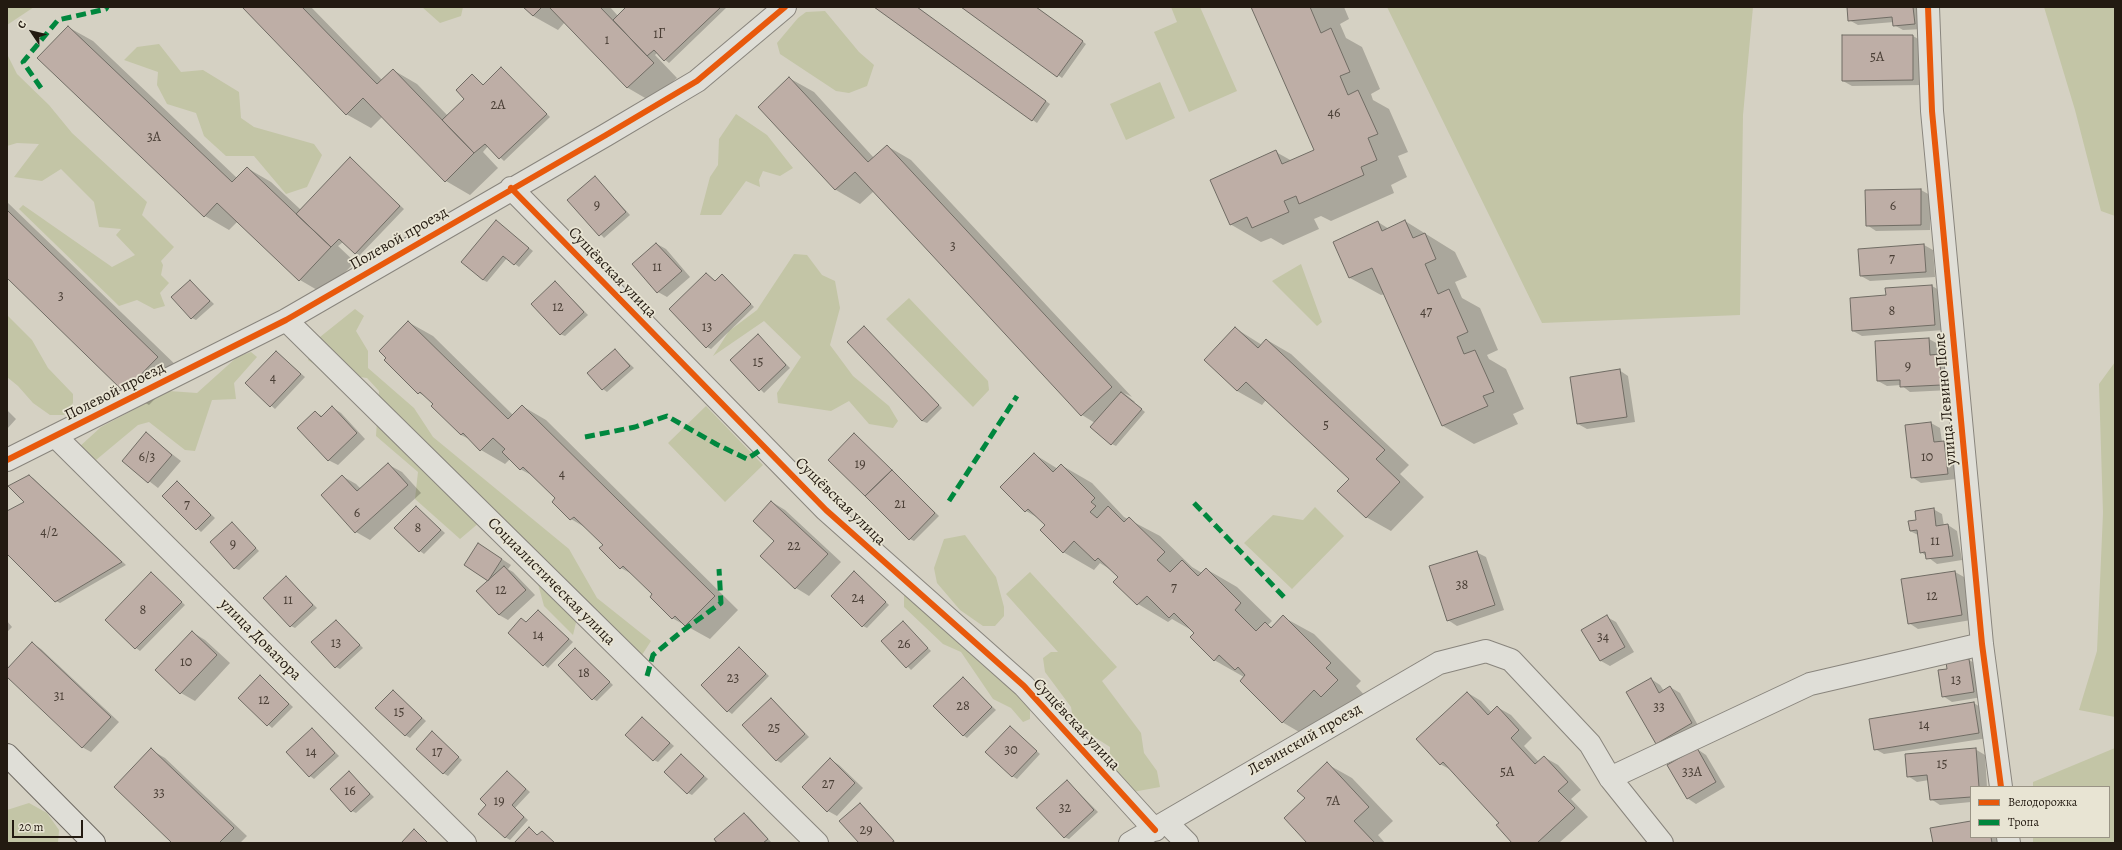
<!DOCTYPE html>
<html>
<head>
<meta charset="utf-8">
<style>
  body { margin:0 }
  #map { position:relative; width:2122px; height:850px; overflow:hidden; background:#d5d1c3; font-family:Alegreya,serif }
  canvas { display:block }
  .frame { position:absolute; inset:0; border:8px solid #231a11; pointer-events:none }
  .legend { position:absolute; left:1970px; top:786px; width:140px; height:52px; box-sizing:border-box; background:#e8e4d3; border:1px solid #999385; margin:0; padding:5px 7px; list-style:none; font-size:12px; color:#231a11 }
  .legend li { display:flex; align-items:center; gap:8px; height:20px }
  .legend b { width:20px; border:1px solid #999385 }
  .north { position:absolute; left:12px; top:12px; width:40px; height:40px; -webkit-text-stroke:3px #e8e4d3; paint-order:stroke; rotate:305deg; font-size:11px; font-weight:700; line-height:16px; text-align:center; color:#231a11 }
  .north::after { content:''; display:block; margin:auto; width:14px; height:18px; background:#231a11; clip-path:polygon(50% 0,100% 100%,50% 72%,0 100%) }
  .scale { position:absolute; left:12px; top:820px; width:71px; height:18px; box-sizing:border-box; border:2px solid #231a11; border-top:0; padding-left:5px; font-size:12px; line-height:14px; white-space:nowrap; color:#231a11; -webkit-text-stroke:3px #e8e4d3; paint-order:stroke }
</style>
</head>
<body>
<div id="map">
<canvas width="2122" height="850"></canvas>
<div class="frame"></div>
<ul class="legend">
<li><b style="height:5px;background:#e8590c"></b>Велодорожка</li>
<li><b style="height:5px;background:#00873e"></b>Тропа</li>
</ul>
<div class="north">С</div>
<div class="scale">20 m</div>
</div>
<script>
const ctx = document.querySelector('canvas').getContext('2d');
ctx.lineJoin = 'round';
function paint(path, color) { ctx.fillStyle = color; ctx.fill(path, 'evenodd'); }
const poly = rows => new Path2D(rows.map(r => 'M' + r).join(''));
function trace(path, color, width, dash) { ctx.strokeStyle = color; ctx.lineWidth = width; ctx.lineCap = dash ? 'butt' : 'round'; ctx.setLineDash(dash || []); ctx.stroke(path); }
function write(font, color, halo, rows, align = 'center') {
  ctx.font = font + ' Alegreya,serif'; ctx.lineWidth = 3.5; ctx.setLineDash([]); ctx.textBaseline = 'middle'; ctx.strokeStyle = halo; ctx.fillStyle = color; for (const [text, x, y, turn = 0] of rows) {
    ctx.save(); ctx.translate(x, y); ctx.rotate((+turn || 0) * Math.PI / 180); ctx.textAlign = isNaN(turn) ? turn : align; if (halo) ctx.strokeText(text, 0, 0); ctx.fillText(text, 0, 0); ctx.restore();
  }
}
paint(poly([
  [7,7,34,7,7,25],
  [422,7,463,7,461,16,440,23],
  [1171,7,1200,7,1237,91,1189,112,1154,32,1177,22],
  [1387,7,1753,7,1743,115,1740,315,1542,323],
  [2044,7,2115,7,2115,216,2101,211,2075,110],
  [825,11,859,52,874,65,867,86,849,93,836,91,780,54,777,43,798,18,806,12],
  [159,44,181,72,203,70,239,92,241,118,254,127,314,144,322,155,307,187,286,194,254,156,226,156,204,136,196,113,167,104,157,85,158,72,124,60,137,47],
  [7,54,17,74,49,105,72,133,147,202,142,215,174,247,161,261,163,265,161,275,169,283,160,293,165,306,154,309,137,300,119,306,19,209,23,205,112,267,135,255,116,235,121,229,99,227,94,202,61,169,42,181,14,177,39,144,17,143,7,146],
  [1160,82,1175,118,1126,140,1110,104],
  [736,114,767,135,793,168,780,176,763,171,759,180,760,187,746,181,721,215,700,215,710,177,718,165,719,139],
  [794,254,807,255,822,275,835,281,840,308,830,345,853,376,889,406,898,421,893,428,869,424,849,401,831,411,778,403,777,393,801,357,764,321,713,356,729,331,757,310],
  [1301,264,1322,322,1317,326,1272,281],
  [909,298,988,381,989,390,973,407,886,319],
  [355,309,364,316,356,331,368,351,368,368,414,408,433,437,569,549,597,598,651,641,642,655,581,602,573,635,544,606,537,580,480,522,460,539,415,499,418,472,376,436,379,391,367,378,325,372,308,360,310,345],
  [7,315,32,340,48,368,73,394,73,403,64,415,50,415,33,403,18,386,7,377],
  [251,352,257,357,234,383,236,399,212,400,195,451,185,450,149,422,138,425,96,460,78,448,101,427,169,391,197,393,237,357],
  [2115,362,2115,717,2079,710,2097,651,2103,513,2099,384],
  [706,406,763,465,725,502,668,443],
  [1315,507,1344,536,1292,589,1244,543,1273,515,1303,520],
  [965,535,996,577,1004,607,1004,616,995,626,983,626,960,610,937,583,934,568,944,539],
  [1030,572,1117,667,1102,681,1141,733,1144,753,1157,771,1160,787,1122,794,1110,768,1110,747,1074,724,1071,707,1045,672,1043,658,1051,652,1058,652,1006,594],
  [904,594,990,660,1030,707,1030,719,1023,722,1011,708,993,699,961,652,943,644,904,607],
  [2115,748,2115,843,2033,843,2033,837,2109,837,2109,787,2033,787,2033,782],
  [29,803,47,813,59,830,58,843,7,843,7,810]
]), '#c3c5a6');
paint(poly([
  [243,7,311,7,382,80,393,70,417,84,448,116,466,99,472,75,484,85,501,68,550,117,504,161,488,146,483,152,498,168,470,195,446,181,383,116,371,128,346,114],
  [525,7,610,7,618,16,628,7,727,7,669,63,657,53,655,55,677,78,652,102,628,88,565,22,558,30,533,16],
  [876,7,916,7,1050,104,1037,123],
  [963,7,1036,7,1086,44,1062,78],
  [1252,7,1344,7,1349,19,1340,24,1346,38,1362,47,1380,89,1371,94,1373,100,1389,109,1408,152,1398,156,1407,177,1391,185,1394,193,1331,221,1321,216,1314,219,1319,229,1283,245,1271,238,1261,242,1230,224,1276,152,1292,161,1315,151],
  [1848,7,1921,7,1923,29,1903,30,1894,25,1894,22,1858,25,1849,20],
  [68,27,93,41,237,178,247,168,271,182,301,210,350,159,404,209,359,256,343,242,338,246,355,262,324,294,300,280,238,221,229,230,205,216],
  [1913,36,1922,41,1922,85,1852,86,1843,81],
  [789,78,814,92,874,158,887,146,911,160,1132,397,1124,393,1135,402,1134,403,1145,412,1116,446,1112,444,1095,423,1082,415,874,191,860,204,836,190,759,107],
  [595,177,630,215,604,238,569,200],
  [1921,190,1930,195,1930,230,1876,231,1867,225],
  [7,202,182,371,149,405,125,391,7,277],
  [496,221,533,251,519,267,507,258,487,282,483,280],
  [1405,221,1455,252,1467,277,1455,282,1462,298,1480,308,1498,350,1487,355,1489,359,1506,369,1524,409,1513,414,1518,424,1474,444,1443,426,1385,294,1381,295,1350,278,1378,222,1389,229],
  [657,244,666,249,690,277,667,297,658,292],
  [1924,245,1933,250,1935,277,1870,281,1861,276],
  [706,274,716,282,722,276,726,278,754,307,711,349,707,347],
  [190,281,214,304,196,320,192,318],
  [555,282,588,315,565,336,560,334],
  [1932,286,1941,291,1944,330,1862,336,1853,331,1887,296],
  [408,322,433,336,513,415,522,406,546,420,738,610,710,639,672,618,653,594,637,577,621,568,604,545,588,529,571,519,556,498,535,477,520,469,510,459,505,464,481,450,471,440,461,435,430,399,419,393],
  [864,327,942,408,927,423,922,421],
  [1235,328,1262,345,1267,340,1291,354,1409,465,1400,474,1424,497,1391,531,1366,517,1350,479,1266,400,1262,405,1237,391,1205,360],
  [758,336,790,368,764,393,732,360],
  [1929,339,1938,344,1939,355,1948,361,1950,390,1910,392,1901,385,1887,386,1878,381],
  [615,350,634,368,607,392,603,389],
  [276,352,305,377,275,409,246,383],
  [1619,370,1628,376,1635,422,1587,429,1578,424],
  [332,407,341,413,365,439,338,465,328,460,315,412,322,416],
  [7,410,16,419,7,429],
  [1931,423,1940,428,1942,442,1953,447,1956,479,1921,483,1912,477,1906,426],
  [146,434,181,461,158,488,123,461],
  [854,434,939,516,914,541,910,539],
  [1034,454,1058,469,1061,465,1092,483,1124,517,1160,536,1192,567,1202,573,1206,569,1237,587,1272,621,1268,625,1273,628,1283,617,1314,634,1361,681,1356,686,1368,699,1313,740,1282,722,1244,677,1214,660,1193,631,1172,619,1168,622,1138,604,1119,577,1111,570,1100,563,1094,570,1063,552,1046,525,1040,519,1026,511],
  [389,465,402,472,421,493,370,540,356,532,322,495,342,476,356,484,361,489],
  [29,476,33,478,126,565,60,603,56,601,7,553,7,513,25,502],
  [177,482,215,518,201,532,163,496],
  [772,502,785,510,841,562,809,596,796,588,775,541],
  [416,507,445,533,424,554,420,551],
  [1933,509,1942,514,1944,526,1948,525,1957,531,1962,560,1937,564,1921,552,1918,535,1910,531,1917,521],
  [232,524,259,551,239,570,234,568],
  [488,550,511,565,508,569,513,572,535,595,508,620,499,615,489,581,465,565],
  [1476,552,1486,557,1504,610,1457,626,1448,620],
  [1955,572,1964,577,1971,620,1918,629,1909,623],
  [855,573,889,605,867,628,863,626],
  [152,574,185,605,140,651,136,648],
  [286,577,317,608,295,628,291,626],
  [538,611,573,642,548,668,509,633,527,623],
  [1607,617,1616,622,1634,652,1610,666,1601,661,1583,630],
  [7,621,12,627,7,632],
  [336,621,363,648,340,669,336,667],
  [903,623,931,651,911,670,883,641],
  [192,632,205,640,230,663,195,701,181,693,156,670],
  [32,643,41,649,119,722,91,752,82,747,7,676,7,670],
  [739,648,769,676,732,714,728,711],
  [575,649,613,685,597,701,593,699],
  [1969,660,1978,665,1982,697,1952,702,1943,696,1948,669],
  [260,676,293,707,272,728,240,698],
  [963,679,996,710,967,738,963,735],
  [1651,679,1660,685,1664,691,1670,687,1680,693,1700,729,1666,748,1657,743],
  [393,691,426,721,410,738,405,735],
  [1468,693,1481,701,1492,713,1497,707,1511,715,1532,738,1524,746,1539,762,1544,757,1558,765,1581,790,1571,799,1588,817,1559,843,1513,843,1500,823,1453,771,1440,764],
  [772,699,809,737,781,763,776,760],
  [1974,703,1983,709,1988,738,1884,754,1875,749,1870,720],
  [642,718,674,746,658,762,654,760],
  [1010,727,1040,754,1017,779,1012,776],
  [312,729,339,756,314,779,310,776],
  [432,733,462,760,448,776,443,773],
  [1697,749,1706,755,1725,787,1696,804,1687,798],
  [1975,749,1985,755,1987,787,1971,787,1971,802,1940,805,1931,799,1929,780,1917,782,1908,776],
  [151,750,165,758,247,836,240,843,173,843],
  [681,755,708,779,692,795,688,793],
  [830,759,839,765,863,788,837,816,828,811],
  [1327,764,1352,778,1393,821,1378,835,1385,843,1309,843,1306,798],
  [507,772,530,792,515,808,528,820,510,840,505,837,487,805],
  [349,773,374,797,356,813,352,811],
  [1067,781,1098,812,1069,839,1064,837],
  [860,804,864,807,896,843,860,843],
  [744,814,748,816,771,842,719,843],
  [1971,822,1971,837,1999,837,2000,843,1934,843]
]), '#0003');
const building = poly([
  [242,7,302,7,377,84,393,69,474,153,445,182,363,98,346,115,242,7],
  [523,7,542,7,533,16,523,7],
  [549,7,600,7,654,63,627,88,549,7],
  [626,7,721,7,664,61,654,50,647,56,613,20,626,7],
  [874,7,917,7,1046,101,1032,121,874,7],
  [961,7,1036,7,1083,41,1057,77,961,7],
  [1251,7,1310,7,1321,33,1331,28,1350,72,1340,76,1348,95,1358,90,1378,134,1368,138,1377,160,1361,167,1364,175,1299,204,1296,196,1284,201,1289,212,1252,228,1247,217,1230,225,1210,180,1276,150,1282,164,1314,150,1251,7],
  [1847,7,1913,7,1915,24,1893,26,1892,17,1848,21,1847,7],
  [68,26,232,182,247,167,331,247,299,281,217,203,204,217,37,58,68,26],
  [1842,35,1913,35,1913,80,1842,81,1842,35],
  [501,67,547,114,499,159,485,144,474,153,442,120,464,99,456,90,472,74,483,85,501,67],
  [789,77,868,162,887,145,1112,387,1081,416,855,172,835,190,758,107,789,77],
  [350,157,400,206,355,254,339,239,331,247,296,214,350,157],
  [595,176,626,212,599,236,567,200,595,176],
  [1921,189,1921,225,1866,226,1865,190,1921,189],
  [7,210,158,357,124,392,7,278,7,210],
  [496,220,529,248,514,265,503,256,483,280,461,262,496,220],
  [1405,220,1413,238,1425,233,1436,259,1425,264,1438,294,1449,289,1468,332,1457,337,1464,354,1475,350,1494,392,1483,396,1488,406,1442,426,1372,268,1349,278,1333,242,1378,221,1382,231,1405,220],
  [656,243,682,271,657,293,632,264,656,243],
  [1924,244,1926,272,1860,276,1858,249,1924,244],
  [706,273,715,281,722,274,751,304,706,348,669,309,706,273],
  [190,280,210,301,191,319,171,297,190,280],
  [555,281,584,312,560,335,531,304,555,281],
  [1932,285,1935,325,1852,331,1850,298,1886,295,1885,288,1932,285],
  [408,321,508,419,522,405,715,596,685,626,675,616,672,619,650,597,652,594,623,566,620,569,599,548,603,545,574,517,570,520,552,502,555,498,523,467,520,470,502,452,505,449,493,438,480,451,463,433,461,435,431,406,433,404,420,392,418,394,384,360,386,358,379,351,408,321],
  [864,326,939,405,922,421,847,342,864,326],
  [1235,327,1258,348,1266,339,1385,450,1376,459,1400,482,1366,518,1337,491,1349,479,1246,382,1237,391,1204,360,1235,327],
  [758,334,786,365,759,391,730,360,758,334],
  [1929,338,1930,355,1940,354,1941,385,1900,387,1900,380,1877,381,1875,341,1929,338],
  [615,349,630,366,602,390,587,373,615,349],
  [276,351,301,374,270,407,245,383,276,351],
  [1620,369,1627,417,1577,424,1570,377,1620,369],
  [1121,392,1142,409,1111,445,1090,427,1121,392],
  [332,406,357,433,328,461,297,428,315,411,321,417,332,406],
  [1931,422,1934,442,1944,441,1948,474,1911,478,1905,425,1931,422],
  [146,432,172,455,148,483,122,461,146,432],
  [854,433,892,470,865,496,828,460,854,433],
  [1034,453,1053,472,1061,464,1095,498,1091,502,1096,506,1090,512,1097,518,1108,506,1124,522,1129,517,1165,552,1157,560,1170,572,1182,560,1198,576,1206,568,1241,603,1235,610,1256,631,1265,622,1271,628,1283,615,1331,663,1326,668,1338,680,1321,697,1314,690,1282,723,1240,681,1245,675,1238,667,1235,670,1219,655,1214,661,1190,637,1194,633,1174,613,1169,618,1147,596,1137,605,1113,582,1118,577,1098,558,1095,561,1074,541,1063,553,1040,530,1045,525,1028,509,1025,512,1000,487,1034,453],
  [388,463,408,485,355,533,321,495,342,475,357,491,388,463],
  [892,470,935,513,909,540,865,496,892,470],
  [29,475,122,562,55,602,7,554,7,511,24,502,8,486,29,475],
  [177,481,211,515,196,530,162,496,177,481],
  [771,501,828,554,795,589,760,556,774,541,753,521,771,501],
  [416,506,441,530,419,552,394,528,416,506],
  [1934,508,1936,526,1948,524,1953,556,1926,559,1925,552,1920,553,1917,530,1910,531,1908,521,1916,520,1915,511,1934,508],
  [232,522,256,548,234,569,210,542,232,522],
  [478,543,502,559,488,581,464,565,478,543],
  [1477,551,1495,605,1447,621,1429,566,1477,551],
  [504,566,526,590,499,615,476,591,504,566],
  [854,571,886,602,862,627,831,596,854,571],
  [1955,571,1962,615,1908,624,1901,579,1955,571],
  [151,572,182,602,135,649,105,620,151,572],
  [286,576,313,605,290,627,263,598,286,576],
  [538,610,569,639,543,666,508,633,521,618,526,622,538,610],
  [1607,615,1625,647,1600,661,1581,630,1607,615],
  [336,620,360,645,335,668,311,642,336,620],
  [903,621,928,648,906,668,881,641,903,621],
  [192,631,217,655,180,694,155,670,192,631],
  [32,642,111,717,82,748,7,677,7,669,32,642],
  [739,647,766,674,727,712,701,685,739,647],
  [575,648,610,682,592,700,558,665,575,648],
  [1969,659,1974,692,1942,697,1938,670,1947,669,1946,662,1969,659],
  [260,675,289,704,267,726,238,698,260,675],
  [963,677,992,707,963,736,933,706,963,677],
  [1651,678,1659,693,1670,686,1692,723,1656,744,1626,692,1651,678],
  [393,690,422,718,405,736,375,708,393,690],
  [1467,692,1488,715,1497,706,1519,730,1511,738,1535,764,1544,756,1568,782,1558,791,1575,808,1537,843,1512,843,1496,825,1499,823,1443,762,1440,765,1416,739,1467,692],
  [771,698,805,734,776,761,742,725,771,698],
  [1974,702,1979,733,1874,750,1869,719,1974,702],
  [642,717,670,743,653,761,625,735,642,717],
  [1010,726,1037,751,1012,777,985,752,1010,726],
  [312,728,335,753,309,777,286,752,312,728],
  [432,731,459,757,443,774,416,749,432,731],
  [151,748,234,828,219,843,172,843,114,787,151,748],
  [1697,748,1716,782,1687,799,1667,765,1697,748],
  [1976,748,1979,787,1971,787,1971,797,1930,800,1927,775,1907,777,1905,754,1976,748],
  [681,754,704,776,687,794,664,772,681,754],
  [830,758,855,783,827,812,802,787,830,758],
  [1327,762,1369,807,1354,821,1375,843,1307,843,1284,818,1305,798,1297,791,1327,762],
  [349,771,370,794,351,812,330,789,349,771],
  [507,771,526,789,512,805,524,817,505,838,478,814,486,805,480,799,507,771],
  [1067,780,1094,810,1064,838,1036,808,1067,780],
  [860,803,894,841,891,843,859,843,839,821,860,803],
  [744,813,768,839,763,843,717,843,714,839,744,813],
  [1971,821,1971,837,1991,837,1992,843,1933,843,1930,828,1971,821],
  [529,827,537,835,542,831,555,843,514,843,529,827],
  [414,829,428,843,401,843,414,829]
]);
paint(building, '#beaea6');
trace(building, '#706c64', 1);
const street = poly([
  [1928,7,1932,111,1982,644,2001,787],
  [511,188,826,510,1024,686,1155,830],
  [286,320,817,843],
  [55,436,465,843],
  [7,460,286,320,606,135,697,81,785,7],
  [1610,778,1810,684,1982,644],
  [1167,823,1187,843],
  [2008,837,2009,843],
  [1130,843,1439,663,1486,651,1511,660,1590,744,1610,778,1662,843]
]);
const secondary = poly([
  [7,755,94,843]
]);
trace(street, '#89857d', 24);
trace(secondary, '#706c64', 24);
trace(street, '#dfded7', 22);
trace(secondary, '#dfded7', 22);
trace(poly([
  [41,88,23,62,58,20,106,9,107,7],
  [585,437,635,427,667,416,716,444,747,459,765,447],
  [949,501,1017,396],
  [1194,503,1284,597],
  [647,676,653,655,681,632,721,603,719,569]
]), '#00873e', 5, [10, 5]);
trace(poly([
  [1928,7,1932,111,1982,644,2001,787],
  [511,188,826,510,1024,686,1155,830],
  [7,460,286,320,606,135,697,81,785,7]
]), '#e8590c', 6);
write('14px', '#4a3f36', null, [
  ["1Г",659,35],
  ["1",607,41],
  ["5А",1877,58],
  ["2А",498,106],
  ["46",1334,114],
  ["3А",154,138],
  ["9",597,206],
  ["6",1893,207],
  ["3",953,247],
  ["7",1892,260],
  ["11",657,268],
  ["3",61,297],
  ["12",558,308],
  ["8",1892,312],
  ["47",1426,313],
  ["13",707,328],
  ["15",758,363],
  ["9",1908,367],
  ["4",273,379],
  ["5",1326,426],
  ["6/3",147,458],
  ["10",1927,458],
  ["19",860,465],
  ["4",562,475],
  ["21",900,505],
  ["7",187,506],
  ["6",357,514],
  ["8",418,529],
  ["4/2",49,533],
  ["11",1935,542],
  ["9",233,545],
  ["22",794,547],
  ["38",1462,586],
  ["7",1174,589],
  ["12",501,591],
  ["12",1932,597],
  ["24",858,599],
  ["11",288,601],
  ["8",143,611],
  ["14",538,636],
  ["34",1603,638],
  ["13",336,644],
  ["26",904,645],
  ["10",186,663],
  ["18",584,674],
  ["23",733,679],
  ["13",1956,681],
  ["31",59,697],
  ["12",264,701],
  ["28",963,707],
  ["33",1659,708],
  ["15",399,713],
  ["14",1924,726],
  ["25",774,729],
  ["30",1011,751],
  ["14",311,753],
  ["17",437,753],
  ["15",1942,765],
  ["5А",1507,773],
  ["33А",1692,773],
  ["27",828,785],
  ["16",350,792],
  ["33",159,794],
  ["19",499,802],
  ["7А",1333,802],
  ["32",1065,809],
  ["29",866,831]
]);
write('16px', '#231a11', '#e8e4d3', [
  ["Полевой проезд",399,239,-30],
  ["Сущёвская улица",612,273,46],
  ["Полевой проезд",115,392,-27],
  ["улица Левино Поле",1946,399,-95],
  ["Сущёвская улица",840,502,44],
  ["Социалистическая улица",551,582,45],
  ["улица Доватора",260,640,45],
  ["Сущёвская улица",1076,725,47],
  ["Левинский проезд",1305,740,-30]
]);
</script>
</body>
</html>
